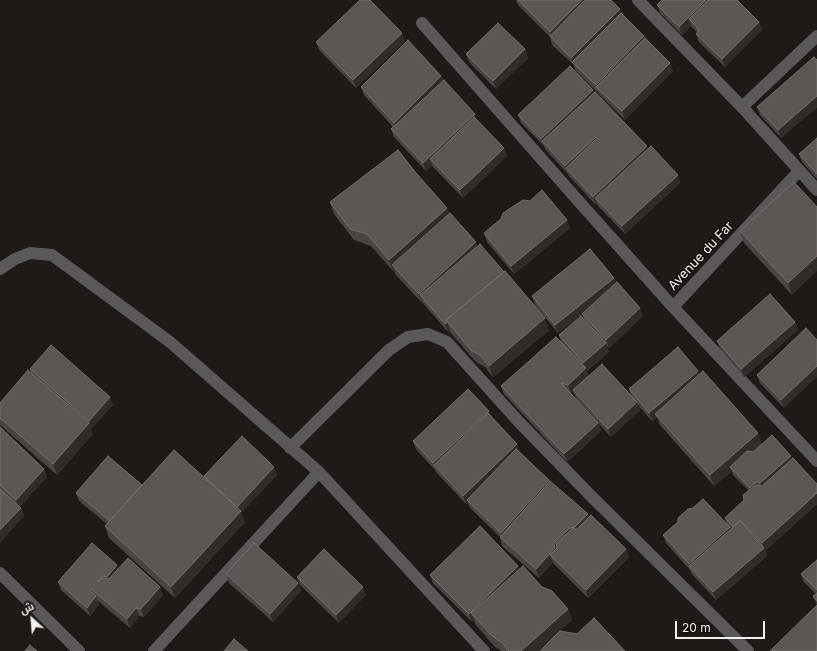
<!DOCTYPE html>
<html>
<head>
<meta charset="utf-8">
<style>
  body { margin:0 }
  #map { position:relative; width:817px; height:651px; overflow:hidden; background:#1f1a17; font-family:Inter,Cairo,sans-serif }
  canvas { display:block }
  .north { position:absolute; left:12px; top:599px; width:40px; height:40px; -webkit-text-stroke:3px #16110f; paint-order:stroke; rotate:334deg; font-size:11px; font-weight:700; line-height:16px; text-align:center; color:#f3f0ee }
  .north::after { content:''; display:block; margin:auto; width:14px; height:18px; background:#f3f0ee; clip-path:polygon(50% 0,100% 100%,50% 72%,0 100%) }
  .scale { position:absolute; left:675px; top:621px; width:90px; height:18px; box-sizing:border-box; border:2px solid #f3f0ee; border-top:0; padding-left:5px; font-size:12px; line-height:14px; white-space:nowrap; color:#f3f0ee; -webkit-text-stroke:3px #16110f; paint-order:stroke }
</style>
</head>
<body>
<div id="map">
<canvas width="817" height="651"></canvas>
<div class="north">ش</div>
<div class="scale">20 m</div>
</div>
<script>
const ctx = document.querySelector('canvas').getContext('2d');
ctx.lineJoin = 'round';
const poly = rows => new Path2D(rows.map(r => 'M' + r).join(''));
function trace(path, color, width, dash) { ctx.strokeStyle = color; ctx.lineWidth = width; ctx.lineCap = dash ? 'butt' : 'round'; ctx.setLineDash(dash || []); ctx.stroke(path); }
function paint(path, color) { ctx.fillStyle = color; ctx.fill(path, 'evenodd'); }
function write(font, color, halo, rows, align = 'center') {
  ctx.font = font + ' Inter,sans-serif'; ctx.lineWidth = 3; ctx.setLineDash([]); ctx.textBaseline = 'middle'; ctx.strokeStyle = halo; ctx.fillStyle = color; for (const [text, x, y, turn = 0] of rows) {
    ctx.save(); ctx.translate(x, y); ctx.rotate((+turn || 0) * Math.PI / 180); ctx.textAlign = isNaN(turn) ? turn : align; if (halo) ctx.strokeText(text, 0, 0); ctx.fillText(text, 0, 0); ctx.restore();
  }
}
trace(poly([
  [638,0,742,107,817,190],
  [422,23,574,196,673,307,817,461],
  [742,107,817,36],
  [0,269,15,259,30,253,52,255,170,342,319,472,484,651],
  [673,307,799,171],
  [290,448,389,350,408,337,428,334,447,342,519,422,591,496,748,651],
  [0,573,79,651],
  [154,651,319,472]
]), '#5b5957', 12);
paint(poly([
  [516,0,611,0,622,14,644,36,645,38,673,71,625,120,575,70,574,65,552,45,550,37,518,5],
  [657,5,759,22,762,30,725,67,699,42,696,34,697,32,691,26,682,35,660,13],
  [402,33,405,41,356,88,319,50,316,42],
  [525,49,528,58,496,89,469,62,466,54],
  [817,60,817,107,781,138,760,115,757,107],
  [441,76,443,81,475,114,477,120,504,148,507,156,463,198,433,167,432,165,426,171,394,137,391,129,393,127,364,95,361,87],
  [593,90,594,93,648,149,678,175,680,183,625,234,598,206,597,204,596,205,569,176,568,174,545,149,544,146,521,123,518,115],
  [817,138,817,179,802,162,799,154],
  [416,173,449,214,549,330,493,377,485,367,475,361,450,332,450,330,448,332,422,302,421,302,395,274,394,270,393,271,371,246,354,240,334,214,330,202],
  [817,207,792,295,744,243,740,231],
  [567,220,570,228,514,274,487,242,484,233],
  [614,278,616,283,643,316,609,348,606,345,609,352,587,371,589,376,631,395,629,389,699,375,762,444,791,459,817,484,817,504,765,551,767,556,716,600,692,574,690,570,666,543,663,535,727,524,725,518,744,500,749,491,733,475,732,471,714,486,660,425,657,417,652,421,638,405,640,410,611,437,576,398,573,391,571,393,598,423,601,431,567,462,504,394,501,386,561,342,559,335,584,319,582,314,558,333,535,305,532,296],
  [795,322,798,330,744,377,720,349,717,341],
  [806,328,784,408,760,383,757,375],
  [30,369,113,405,91,429,90,428,93,434,57,475,0,425,0,403,31,373],
  [489,411,491,417,517,444,520,452,549,481,588,514,589,517,626,549,629,557,588,598,553,563,553,562,539,578,502,546,500,537,470,508,468,503,466,504,437,473,435,470,416,449,413,441],
  [0,427,44,469,47,477,19,507,21,508,24,516,0,542],
  [274,467,277,475,241,513,245,522,175,598,109,538,105,526,107,524,79,501,76,493,205,478,204,476],
  [817,560,817,651,817,605,813,596,816,594,804,582,801,574],
  [118,568,160,587,163,595,144,617,139,616,130,628,97,600,99,605,90,616,61,590,58,582],
  [520,569,542,587,568,609,572,620,538,651,502,651,495,647,475,624,474,620,472,622,433,583,430,575],
  [226,574,298,583,301,591,273,622,229,583],
  [297,577,366,595,339,623,300,585]
]), '#4a4542');
paint(poly([
  [582,0,594,0,553,40,550,32],
  [706,0,716,0,689,19,691,26,682,35,679,27],
  [620,9,623,17,573,62,571,58],
  [759,22,762,30,725,67,722,59],
  [402,33,405,41,356,88,353,80],
  [644,36,647,44,596,87,599,93,596,85],
  [525,49,528,58,496,89,493,81],
  [670,63,673,71,625,120,622,111],
  [441,76,444,84,397,131,394,123],
  [593,90,596,98,542,141,541,139],
  [817,96,817,107,781,138,778,130],
  [475,114,478,123,430,159,432,165,426,171,423,163],
  [596,137,599,146,566,168,565,166],
  [647,146,650,154,595,198,597,204,596,205,593,197],
  [504,148,507,156,463,198,460,190],
  [678,175,680,183,625,234,622,226],
  [447,208,452,219,392,265,394,270,393,271,389,260],
  [567,220,570,228,514,274,511,266],
  [476,242,479,250,420,295,422,302,421,302,419,294],
  [817,256,817,271,792,295,788,283],
  [614,278,617,286,558,333,555,325],
  [640,308,643,316,609,348,606,340],
  [545,318,549,330,493,377,489,366],
  [447,322,450,330,448,332,445,324],
  [795,322,798,330,744,377,741,369],
  [606,343,609,352,587,371,589,376,571,393,568,385,585,369,583,363],
  [817,366,817,377,784,408,781,400],
  [698,371,701,379,655,414,657,417,652,421,649,413],
  [110,397,113,405,91,429,89,421],
  [637,402,640,410,611,437,608,429],
  [489,411,492,419,435,466,433,463],
  [89,423,93,434,57,475,53,464],
  [598,423,601,431,567,462,564,454],
  [758,433,762,444,733,470,730,467,732,471,714,486,710,475],
  [517,444,520,452,469,502,467,500,468,503,466,504,463,496],
  [791,456,794,464,763,491,760,483],
  [274,467,277,475,241,513,245,522,175,598,171,587,239,513,237,507],
  [44,469,47,477,19,508,16,500],
  [549,480,552,488,504,541,501,533],
  [757,482,760,490,753,496,750,488],
  [817,493,817,504,765,551,762,543],
  [21,508,24,516,0,542,0,530],
  [588,514,591,522,578,535,575,527],
  [730,527,733,535,691,568,689,564],
  [570,528,573,536,550,555,553,562,539,578,536,569,554,543],
  [764,548,767,556,716,600,713,592],
  [626,549,629,557,588,598,586,590],
  [117,565,120,573,110,585,107,577],
  [518,566,521,574,471,613,474,620,472,622,469,614],
  [298,583,301,591,273,622,270,614],
  [160,587,163,595,144,617,141,609],
  [363,587,366,595,339,623,336,615],
  [96,596,99,605,90,616,87,608],
  [136,608,139,616,130,628,127,619],
  [568,609,572,620,538,651,521,651]
]), '#312c29');
const building = poly([
  [360,0,370,0,402,33,353,80,316,42,360,0],
  [518,0,582,0,550,32,518,0],
  [585,0,611,0,620,9,571,58,550,36,585,0],
  [662,0,706,0,679,27,657,5,662,0],
  [708,0,737,0,759,22,722,59,696,34,699,30,689,19,708,0],
  [621,13,644,36,596,85,572,62,621,13],
  [498,23,525,49,493,81,466,54,498,23],
  [645,38,670,63,622,111,596,87,645,38],
  [408,40,441,76,394,123,361,87,408,40],
  [814,57,817,60,817,96,778,130,757,107,814,57],
  [570,66,593,90,541,139,518,115,570,66],
  [444,80,475,114,423,163,391,129,444,80],
  [595,92,647,146,593,197,566,168,597,138,596,137,565,166,542,141,595,92],
  [474,117,504,148,460,190,430,159,474,117],
  [817,138,817,174,799,154,817,138],
  [651,146,678,175,622,226,595,198,651,146],
  [398,150,416,173,447,208,389,260,367,234,350,229,330,202,398,150],
  [794,182,817,207,817,256,788,283,740,231,794,182],
  [542,190,567,220,511,266,484,233,501,219,503,213,523,200,530,201,542,190],
  [450,213,476,242,419,294,392,265,450,213],
  [480,244,504,272,446,320,447,322,445,324,420,295,480,244],
  [590,249,614,278,555,325,532,296,590,249],
  [505,271,545,318,489,366,481,356,471,350,446,320,505,271],
  [617,282,640,308,606,340,582,314,617,282],
  [770,294,795,322,741,369,717,341,770,294],
  [581,316,606,343,583,363,559,335,581,316],
  [806,328,817,340,817,366,781,400,757,375,806,328],
  [556,337,586,368,568,385,561,383,598,423,564,454,501,386,556,337],
  [51,345,110,397,89,421,30,369,51,345],
  [678,347,698,371,649,413,629,389,678,347],
  [602,364,637,402,608,429,573,390,602,364],
  [28,370,89,423,53,464,0,418,0,403,28,370],
  [703,371,758,433,710,475,655,414,703,371],
  [468,389,489,411,433,463,413,441,468,389],
  [488,413,517,444,463,496,434,465,488,413],
  [0,427,44,469,16,500,0,485,0,427],
  [772,435,791,456,760,483,757,482,750,488,730,467,747,451,753,452,772,435],
  [242,436,274,467,237,507,204,476,242,436],
  [516,449,549,480,501,533,467,500,516,449],
  [174,450,241,511,171,587,105,526,174,450],
  [108,456,142,485,110,521,76,493,108,456],
  [793,458,817,484,817,493,762,543,740,520,733,527,725,518,744,500,743,495,756,485,762,486,793,458],
  [550,481,588,514,575,527,570,528,554,543,555,548,536,569,500,537,550,481],
  [0,489,21,508,0,530,0,489],
  [703,499,730,527,689,564,663,535,678,522,678,518,688,509,693,508,703,499],
  [591,515,626,549,586,590,550,555,557,548,556,543,572,529,577,529,591,515],
  [740,521,764,548,713,592,689,566,740,521],
  [480,526,518,566,469,614,430,575,480,526],
  [92,543,117,565,107,577,102,576,98,582,102,578,109,579,128,558,160,587,141,609,136,608,127,619,91,589,90,591,96,596,87,608,58,582,92,543],
  [254,543,298,583,270,614,226,574,254,543],
  [324,549,363,587,336,615,297,577,324,549],
  [817,560,817,590,801,574,817,560],
  [523,566,542,587,552,591,568,609,521,651,509,651,501,642,491,635,471,613,523,566],
  [817,593,817,601,813,596,817,593],
  [817,605,817,651,770,651,817,605],
  [594,618,625,651,540,651,560,631,577,634,594,618],
  [234,639,248,651,224,651,234,639],
  [30,645,37,651,25,651,30,645]
]);
paint(building, '#5c5754');
trace(building, '#746f6c', 1);
write('13px', '#f3f0ee', '#16110f', [
  ["Avenue du Far",701,256,-47]
]);
</script>
</body>
</html>
